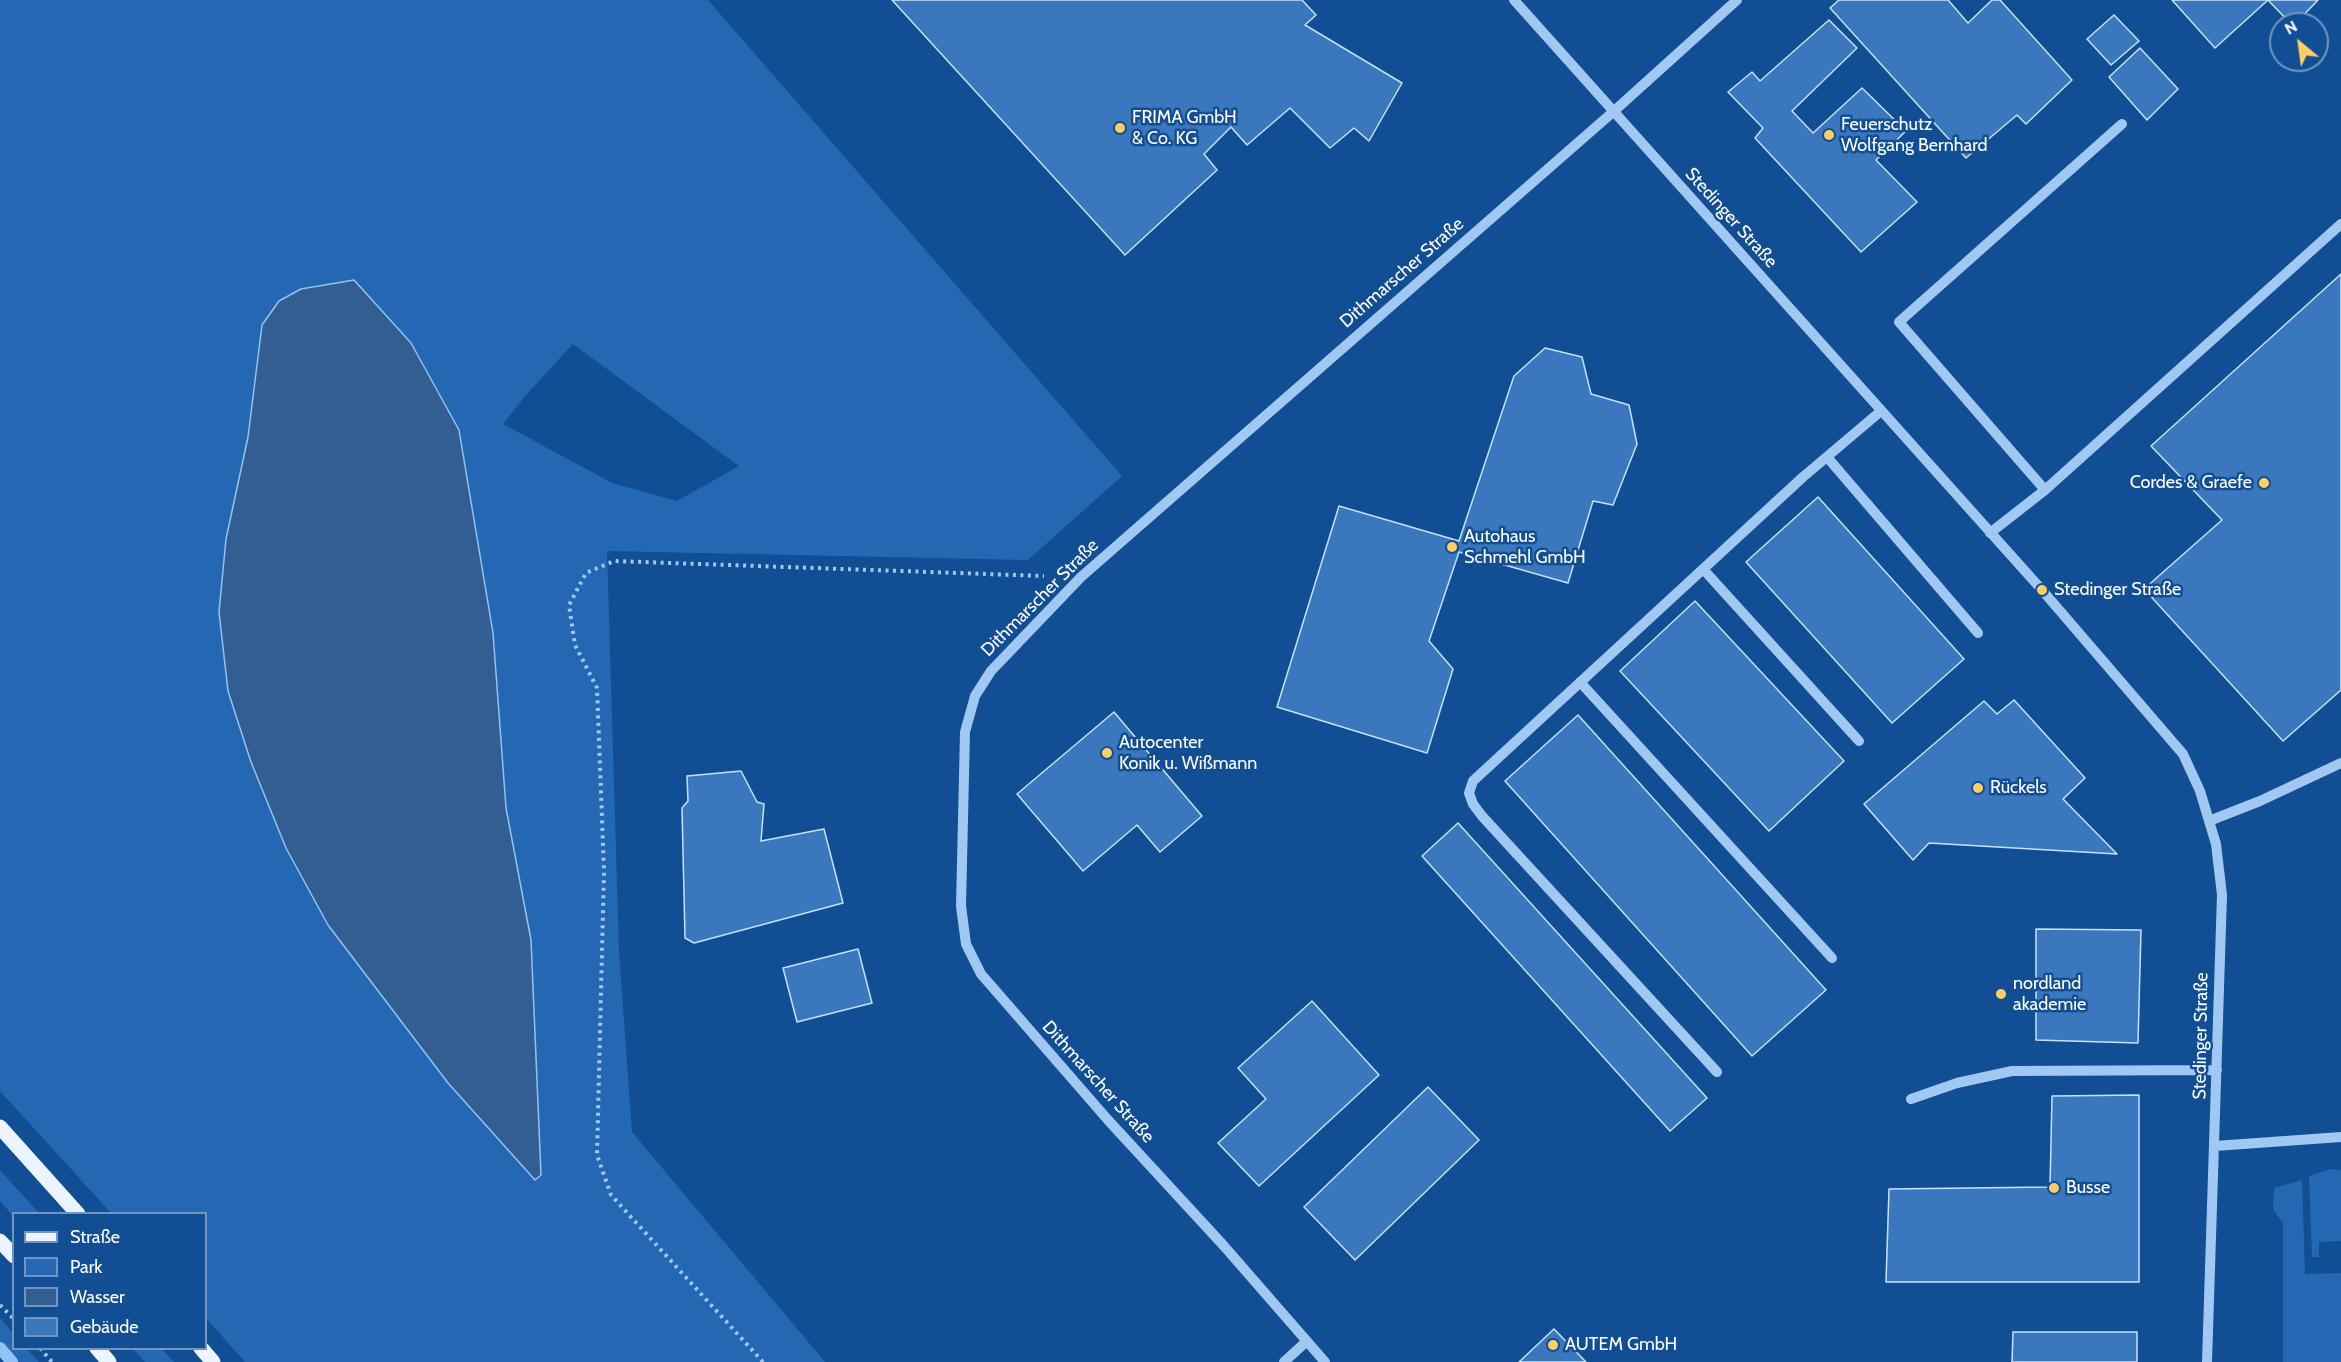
<!DOCTYPE html>
<html>
<head>
<meta charset="utf-8">
<style>
  body { margin:0 }
  #map { position:relative; width:2341px; height:1362px; overflow:hidden; background:#124e94; font-family:Cabin,sans-serif }
  canvas { display:block }
  .legend { position:absolute; left:12px; top:1212px; width:195px; height:138px; box-sizing:border-box; background:#124e94; border:2px solid #7195bf; margin:0; padding:8px 10px; list-style:none; font-size:18px; color:#fff }
  .legend li { display:flex; align-items:center; gap:12px; height:30px }
  .legend b { width:30px; border:2px solid #7195bf }
  .north { position:absolute; left:2269px; top:12px; width:60px; height:60px; box-sizing:border-box; background:#124e94; border:2px solid #7195bf; border-radius:50%; rotate:331deg; font-size:16px; font-weight:700; line-height:24px; text-align:center; color:#fff }
  .north::after { content:''; display:block; margin:auto; width:21px; height:27px; background:#ffce62; clip-path:polygon(50% 0,100% 100%,50% 72%,0 100%) }
</style>
</head>
<body>
<div id="map">
<canvas width="2341" height="1362"></canvas>
<ul class="legend">
<li><b style="height:8px;background:#ecf4ff"></b>Straße</li>
<li><b style="height:16px;background:#2468b4"></b>Park</li>
<li><b style="height:16px;background:#325e91"></b>Wasser</li>
<li><b style="height:16px;background:#3a77bd"></b>Gebäude</li>
</ul>
<div class="north">N</div>
</div>
<script>
const ctx = document.querySelector('canvas').getContext('2d');
ctx.lineJoin = 'round';
function paint(path, color) { ctx.fillStyle = color; ctx.fill(path, 'evenodd'); }
const poly = rows => new Path2D(rows.map(r => 'M' + r).join(''));
function trace(path, color, width, dash) { ctx.strokeStyle = color; ctx.lineWidth = width; ctx.lineCap = dash ? 'butt' : 'round'; ctx.setLineDash(dash || []); ctx.stroke(path); }
function write(font, color, halo, rows, align = 'center') {
  ctx.font = font + ' Cabin,sans-serif'; ctx.lineWidth = 5; ctx.setLineDash([]); ctx.textBaseline = 'middle'; ctx.strokeStyle = halo; ctx.fillStyle = color; for (const [text, x, y, turn = 0] of rows) {
    ctx.save(); ctx.translate(x, y); ctx.rotate((+turn || 0) * Math.PI / 180); ctx.textAlign = isNaN(turn) ? turn : align; if (halo) ctx.strokeText(text, 0, 0); ctx.fillText(text, 0, 0); ctx.restore();
  }
}
paint(poly([
  [0,0,708,0,1122,476,1028,560,607,551,619,951,632,1132,825,1362,245,1362,206,1318,206,1214,111,1213,0,1091],
  [354,280,459,430,493,633,506,808,531,940,251,762,228,691,219,612,226,539,248,437,262,325,279,301,301,289],
  [573,344,728,458,739,466,677,501,612,483,503,424,526,395],
  [2331,1169,2341,1170,2341,1241,2319,1242,2319,1257,2312,1257,2309,1176],
  [0,1170,39,1213,14,1214,13,1216,0,1201],
  [2302,1180,2305,1274,2341,1273,2341,1362,2283,1362,2283,1224,2273,1209,2274,1188],
  [0,1318,13,1333,14,1348,27,1349,39,1362,14,1362,0,1346],
  [133,1349,162,1349,174,1362,145,1362]
]), '#2468b4');
const water = poly([
  [354,280,411,343,459,430,493,633,506,808,531,940,541,1175,535,1180,448,1083,328,925,286,848,251,762,228,691,219,612,226,539,248,437,262,325,279,301,301,289,354,280]
]);
paint(water, '#325e91');
trace(water, '#92c3f6', 1.5);
trace(poly([
  [0,1348,12,1362]
]), '#92c3f6', 12);
const building = poly([
  [892,0,1302,0,1316,15,1305,25,1402,83,1369,141,1354,128,1330,148,1290,108,1247,145,1231,127,1204,154,1217,170,1125,255,892,0],
  [1839,0,1948,0,1968,23,1992,0,2000,0,2072,80,2026,124,2017,115,1966,158,1830,8,1839,0],
  [2172,0,2268,0,2215,48,2172,0],
  [2268,0,2318,0,2295,24,2291,24,2268,0],
  [2114,15,2139,41,2111,65,2087,39,2114,15],
  [1829,20,1857,48,1792,111,1813,133,1862,88,1906,131,1876,160,1917,202,1861,252,1755,138,1763,128,1728,92,1752,72,1760,81,1829,20],
  [2140,48,2178,89,2147,120,2109,77,2140,48],
  [2341,274,2341,690,2283,741,2144,589,2222,520,2151,446,2341,274],
  [1545,348,1582,357,1591,394,1629,405,1637,444,1613,505,1593,501,1568,583,1459,552,1429,641,1453,669,1427,753,1277,707,1339,506,1459,541,1514,376,1545,348],
  [1818,497,1964,659,1892,723,1746,562,1818,497],
  [1695,601,1844,761,1769,831,1620,671,1695,601],
  [2014,700,2085,778,2063,799,2117,854,1929,843,1913,860,1864,804,1984,701,1997,714,2014,700],
  [1114,712,1202,816,1160,852,1137,825,1083,871,1017,794,1114,712],
  [1578,715,1826,990,1752,1056,1505,781,1578,715],
  [741,771,757,802,764,804,761,841,824,829,843,903,694,943,685,938,682,808,688,801,687,776,741,771],
  [1458,823,1707,1098,1670,1131,1422,856,1458,823],
  [2036,929,2141,930,2138,1043,2036,1040,2036,929],
  [858,949,872,1003,797,1022,783,968,858,949],
  [1312,1001,1379,1075,1259,1186,1218,1143,1266,1099,1238,1068,1312,1001],
  [1428,1087,1479,1140,1355,1260,1304,1207,1428,1087],
  [2139,1095,2139,1282,1886,1282,1889,1189,2050,1187,2052,1096,2139,1095],
  [1554,1329,1586,1362,1519,1362,1554,1329],
  [2013,1332,2137,1332,2137,1362,2012,1362,2013,1332]
]);
paint(building, '#3a77bd');
trace(building, '#c8e1fd', 1.5);
trace(poly([
  [0,1305,14,1319],
  [40,1348,52,1362],
  [763,1362,611,1195,597,1155,604,871,597,688,575,645,569,605,586,573,614,561,1044,576]
]), '#a0c8f3', 4, [3, 4.5]);
trace(poly([
  [1514,0,2042,590,2183,754,2200,791,2216,844,2222,895,2207,1362],
  [1827,457,1978,633],
  [2045,490,1899,322,2122,124],
  [1990,533,2045,490,2341,224],
  [1703,569,1859,741],
  [1580,682,1832,958],
  [2209,821,2260,801,2341,763],
  [1717,1072,1482,816,1473,804,1469,793,1473,781,1803,477,1881,411],
  [1911,1099,1957,1083,2012,1071,2217,1070],
  [2215,1146,2341,1137],
  [1284,1362,1307,1341],
  [1325,1362,1224,1246,1108,1120,981,974,966,944,961,906,965,732,975,696,991,671,1081,577,1613,112,1737,0]
]), '#a0c8f3', 10);
trace(poly([
  [0,1127,78,1214],
  [0,1241,14,1256],
  [97,1348,109,1362],
  [201,1348,213,1362]
]), '#ecf4ff', 15);
for (const [x, y, r, color] of [
  [1120,128,6,"#ffce62"],
  [1829,135,6,"#ffce62"],
  [2264,483,6,"#ffce62"],
  [1452,547,6,"#ffce62"],
  [2042,590,6,"#ffce62"],
  [1107,753,6,"#ffce62"],
  [1978,788,6,"#ffce62"],
  [2001,994,6,"#ffce62"],
  [2054,1188,6,"#ffce62"],
  [1553,1345,6,"#ffce62"]
]) { const dot = new Path2D(); dot.arc(x, y, r, 0, 2 * Math.PI); ctx.fillStyle = color; ctx.fill(dot); trace(dot, '#124e94', 2); }
write('18px', '#fff', '#124e94', [
  ["FRIMA GmbH",1132,118],
  ["& Co. KG",1132,139],
  ["Feuerschutz",1841,125],
  ["Wolfgang Bernhard",1841,146],
  ["Cordes & Graefe",2252,483,"right"],
  ["Autohaus",1464,537],
  ["Schmehl GmbH",1464,558],
  ["Stedinger Straße",2054,590],
  ["Autocenter",1119,743],
  ["Konik u. Wißmann",1119,764],
  ["Rückels",1990,788],
  ["nordland",2013,984],
  ["akademie",2013,1005],
  ["Busse",2066,1188],
  ["AUTEM GmbH",1565,1345]
], 'left');
write('18px', '#fff', '#124e94', [
  ["Stedinger Straße",1731,218,48],
  ["Dithmarscher Straße",1402,273,-41],
  ["Dithmarscher Straße",1040,598,-45],
  ["Stedinger Straße",2201,1036,-89],
  ["Dithmarscher Straße",1098,1082,48]
]);
</script>
</body>
</html>
